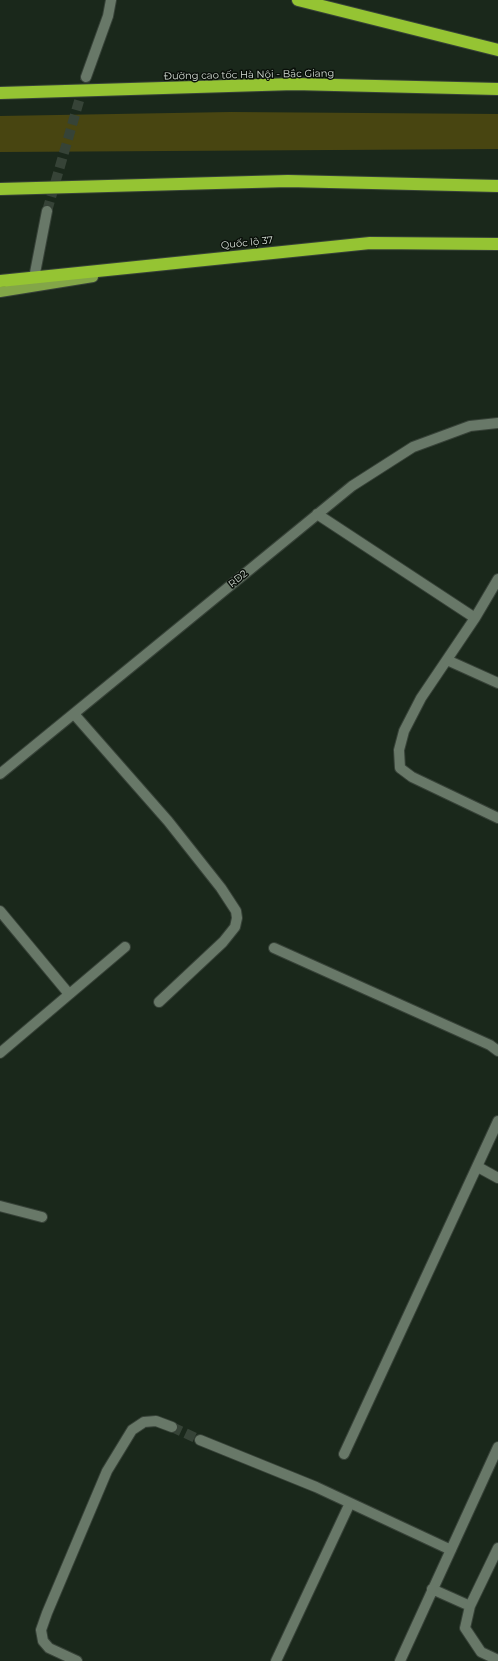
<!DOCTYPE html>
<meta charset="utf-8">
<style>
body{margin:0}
canvas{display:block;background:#1a281b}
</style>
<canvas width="498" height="1661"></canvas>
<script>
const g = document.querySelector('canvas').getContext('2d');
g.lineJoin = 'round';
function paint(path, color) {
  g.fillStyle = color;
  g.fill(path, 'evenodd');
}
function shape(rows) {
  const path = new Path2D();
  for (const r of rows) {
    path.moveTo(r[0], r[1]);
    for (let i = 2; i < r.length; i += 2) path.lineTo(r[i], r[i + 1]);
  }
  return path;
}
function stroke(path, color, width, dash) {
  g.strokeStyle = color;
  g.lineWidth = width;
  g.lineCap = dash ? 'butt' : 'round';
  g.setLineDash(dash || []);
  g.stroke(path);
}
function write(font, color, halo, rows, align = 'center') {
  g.font = font + ' Montserrat,sans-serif';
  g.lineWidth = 3;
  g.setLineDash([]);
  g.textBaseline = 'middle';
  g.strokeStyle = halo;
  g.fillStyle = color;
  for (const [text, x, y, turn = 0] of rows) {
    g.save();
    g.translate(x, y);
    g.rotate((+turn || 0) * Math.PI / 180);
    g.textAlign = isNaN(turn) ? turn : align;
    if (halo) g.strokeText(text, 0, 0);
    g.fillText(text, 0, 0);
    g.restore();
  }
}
paint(shape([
 [231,112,498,114,498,149,0,152,0,116]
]), '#484511');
stroke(shape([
 [47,211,86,77],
 [172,1427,200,1440]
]), '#364337', 10, [10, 5]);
const minor = shape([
 [86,77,108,16,111,0],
 [34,278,47,211],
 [317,514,475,618,498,579],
 [475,618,421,698,404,731,399,750,400,768,412,777,498,818],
 [447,660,498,683],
 [74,714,168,821,221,888,236,911,237,918,235,927,223,942,159,1002],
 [0,774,352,486,413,447,470,426,498,423],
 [0,911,69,994],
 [274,948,490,1045,498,1051],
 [0,1053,125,947],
 [478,1167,498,1178],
 [0,1206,42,1217],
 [200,1440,316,1487,451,1550],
 [344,1454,498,1121],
 [432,1589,470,1606,498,1548],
 [470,1606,465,1628,481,1652,498,1660],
 [77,1661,49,1648,43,1641,41,1630,47,1613,107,1471,132,1430,144,1422,156,1421,172,1427],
 [276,1661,350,1503],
 [400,1661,498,1447]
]);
const major = shape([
 [0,292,93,277]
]);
const highway = shape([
 [298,0,498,50],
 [0,93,294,84,498,89],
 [0,189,288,181,498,186],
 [0,281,370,243,498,244]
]);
stroke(minor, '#374238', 12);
stroke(major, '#374238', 12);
stroke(highway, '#374238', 14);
stroke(minor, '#687868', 10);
stroke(major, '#83a648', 10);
stroke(highway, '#95c433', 12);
write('10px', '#d6dfd7', '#090f09', [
 ["Đường cao tốc Hà Nội - Bắc Giang",249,75,-1],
 ["Quốc lộ 37",247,243,-6],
 ["RD2",238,579,-39]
]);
</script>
